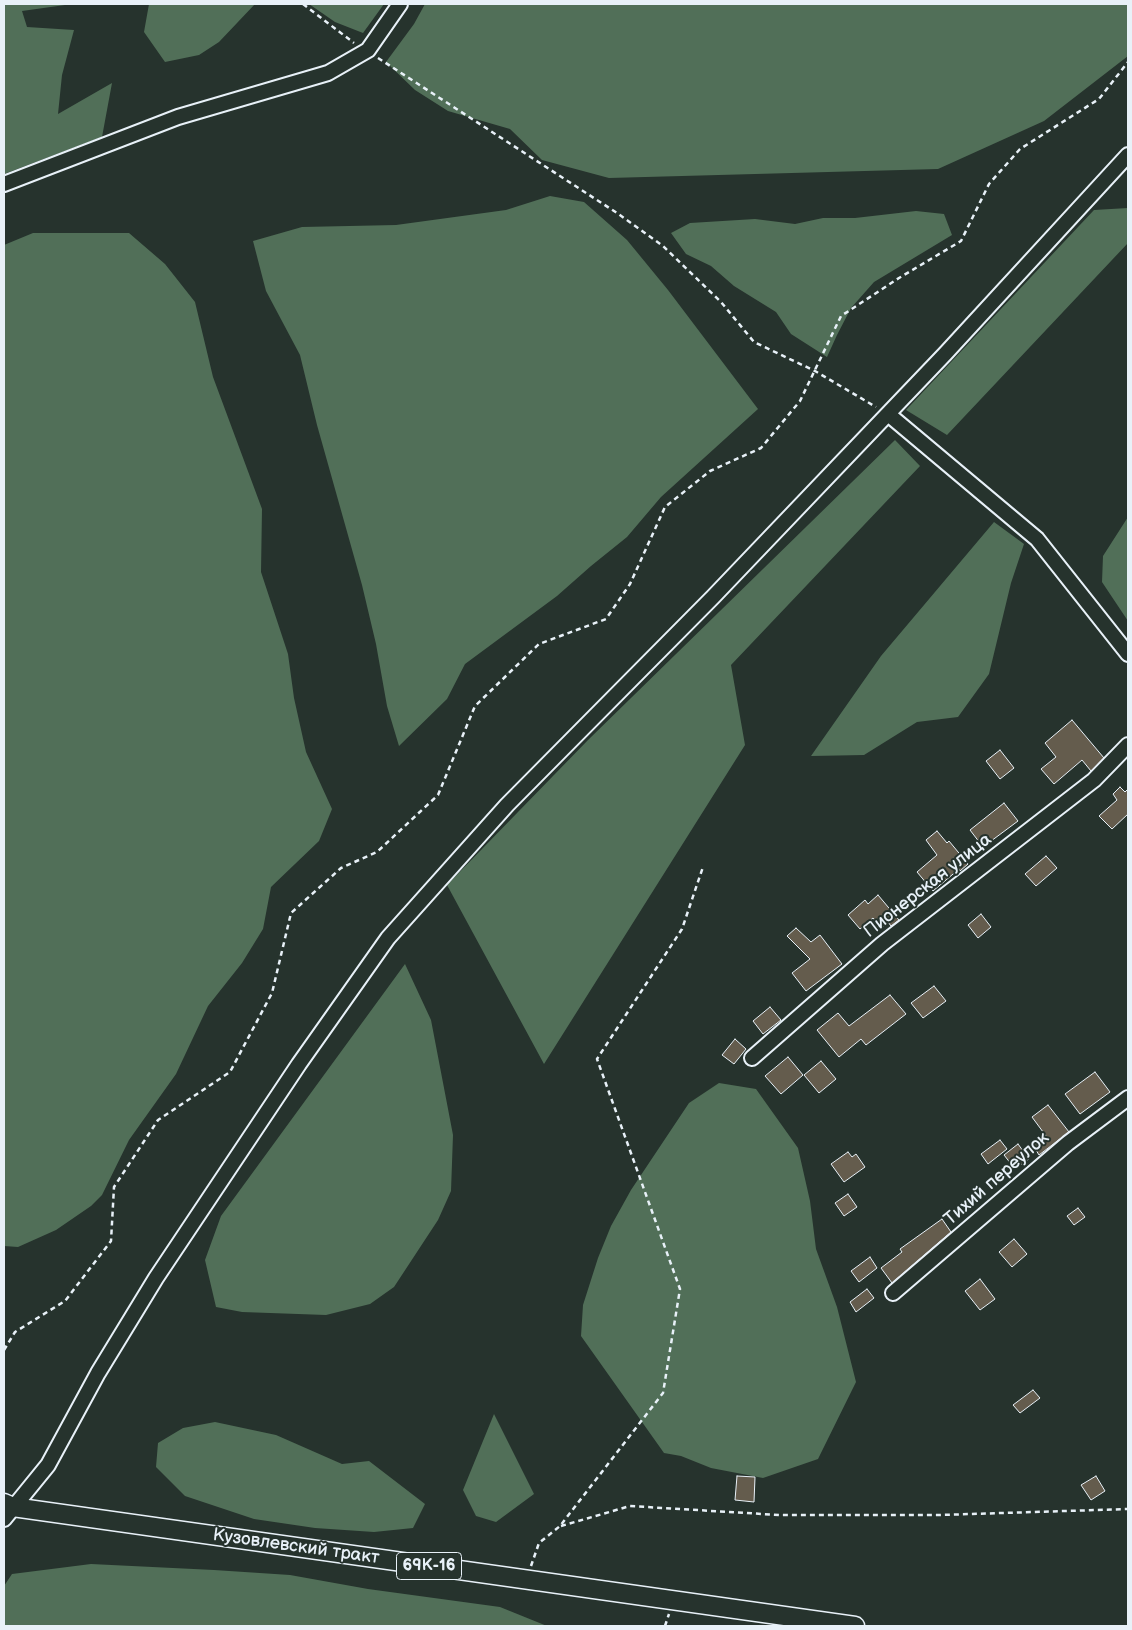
<!DOCTYPE html>
<meta charset="utf-8">
<style>
body{margin:0}
#map{position:relative;width:1132px;height:1630px;overflow:hidden;background:#26332d;font-family:"Balsamiq Sans",sans-serif}
canvas{display:block}
.frame{position:absolute;inset:0;border:5px solid #e8f1f8;pointer-events:none}
</style>
<div id="map">
<canvas width="1132" height="1630"></canvas>
<div class="frame"></div>
</div>
<script>
const g = document.querySelector('canvas').getContext('2d');
g.lineJoin = 'round';
function paint(path, color) {
  g.fillStyle = color;
  g.fill(path, 'evenodd');
}
function shape(rows) {
  const path = new Path2D();
  for (const r of rows) {
    path.moveTo(r[0], r[1]);
    for (let i = 2; i < r.length; i += 2) path.lineTo(r[i], r[i + 1]);
  }
  return path;
}
function stroke(path, color, width, dash) {
  g.strokeStyle = color;
  g.lineWidth = width;
  g.lineCap = dash ? 'butt' : 'round';
  g.setLineDash(dash || []);
  g.stroke(path);
}
function write(font, color, halo, rows, align = 'center') {
  g.font = font + ' "Balsamiq Sans",sans-serif';
  g.lineWidth = 4;
  g.setLineDash([]);
  g.textBaseline = 'middle';
  g.strokeStyle = halo;
  g.fillStyle = color;
  for (const [text, x, y, turn = 0] of rows) {
    g.save();
    g.translate(x, y);
    g.rotate((+turn || 0) * Math.PI / 180);
    g.textAlign = isNaN(turn) ? turn : align;
    if (halo) g.strokeText(text, 0, 0);
    g.fillText(text, 0, 0);
    g.restore();
  }
}
paint(shape([
 [4,4,65,4,65,5,22,11,27,27,74,30,62,75,58,114,112,83,102,137,4,174],
 [149,4,255,4,219,42,199,55,165,62,144,32],
 [309,4,384,4,363,33,335,22],
 [425,4,1128,4,1128,56,1044,121,938,169,609,178,542,160,510,129,448,111,415,90,386,62,414,24],
 [550,196,584,202,627,240,668,290,758,409,661,497,627,537,591,566,557,596,465,664,447,699,399,746,387,706,376,644,362,585,317,425,300,355,266,291,253,241,302,227,396,225,506,210],
 [1128,208,1128,243,947,435,906,410,1094,210],
 [916,211,944,214,952,235,874,282,851,308,837,335,827,357,791,334,776,312,734,286,711,266,686,254,671,233,690,223,755,219,795,224,823,218,855,218],
 [33,233,129,233,165,264,195,302,213,377,262,509,261,572,288,654,294,698,306,752,332,809,319,841,271,887,263,929,242,963,208,1006,176,1074,129,1140,102,1195,91,1206,56,1230,18,1247,4,1246,4,245],
 [895,440,920,466,731,665,745,745,544,1064,447,885,588,740],
 [1128,517,1128,621,1102,582,1103,556],
 [994,522,1024,544,1011,583,989,674,958,717,917,722,864,755,811,756,881,656],
 [405,964,431,1020,453,1135,451,1191,438,1220,394,1287,370,1304,326,1315,242,1312,216,1307,205,1260,221,1216],
 [719,1083,756,1089,798,1148,810,1201,816,1249,837,1307,856,1382,818,1459,763,1478,711,1468,681,1456,664,1453,581,1336,583,1305,598,1258,611,1226,631,1190,689,1103],
 [494,1414,534,1494,496,1522,476,1516,463,1490],
 [215,1422,276,1435,342,1464,369,1461,425,1504,413,1528,374,1532,315,1528,254,1519,185,1496,156,1467,158,1443,183,1428],
 [91,1564,214,1570,290,1575,368,1589,500,1607,547,1626,4,1626,4,1586,12,1574]
]), '#516f58');
const building = shape([
 [1072,720,1104,758,1091,771,1082,760,1054,784,1041,769,1056,757,1045,743,1072,720],
 [1000,750,1014,768,1000,779,986,761,1000,750],
 [1120,787,1125,792,1128,789,1128,814,1112,829,1099,816,1117,800,1113,794,1120,787],
 [1004,803,1018,821,983,847,970,830,1004,803],
 [937,831,947,843,949,841,968,864,960,871,959,869,933,891,917,872,937,855,926,840,937,831],
 [1046,856,1057,868,1036,886,1025,874,1046,856],
 [878,895,899,920,891,926,888,922,882,928,873,918,860,929,848,915,865,900,868,904,878,895],
 [981,914,991,927,978,938,968,925,981,914],
 [796,928,811,942,820,935,842,964,806,991,792,973,810,959,787,936,796,928],
 [934,986,946,1001,923,1018,911,1003,934,986],
 [890,995,906,1014,866,1045,861,1039,839,1057,817,1030,838,1013,849,1026,890,995],
 [770,1007,781,1020,763,1034,753,1021,770,1007],
 [735,1039,746,1049,734,1064,722,1055,735,1039],
 [788,1057,803,1075,781,1094,765,1076,788,1057],
 [821,1061,836,1079,819,1093,804,1075,821,1061],
 [1095,1072,1110,1092,1080,1114,1065,1094,1095,1072],
 [1048,1105,1069,1132,1039,1155,1033,1145,1046,1136,1032,1117,1048,1105],
 [1000,1140,1007,1149,988,1164,981,1154,1000,1140],
 [1018,1144,1029,1159,1015,1169,1004,1155,1018,1144],
 [848,1152,852,1157,856,1154,865,1167,844,1182,831,1164,848,1152],
 [848,1194,857,1207,844,1216,835,1203,848,1194],
 [1078,1208,1085,1217,1074,1225,1067,1216,1078,1208],
 [942,1219,951,1232,892,1283,881,1268,902,1252,900,1249,942,1219],
 [1014,1239,1027,1254,1012,1267,999,1252,1014,1239],
 [870,1257,877,1268,859,1282,851,1271,870,1257],
 [980,1279,995,1299,980,1310,965,1291,980,1279],
 [867,1289,874,1298,856,1312,850,1302,867,1289],
 [1033,1390,1040,1398,1020,1413,1013,1405,1033,1390],
 [737,1476,755,1477,754,1502,735,1500,737,1476],
 [1096,1476,1105,1491,1091,1500,1081,1485,1096,1476]
]);
paint(building, '#645c4d');
stroke(building, '#e8f1f8', 1);
const minor = shape([
 [4,184,178,117,328,73,368,50,400,4],
 [888,414,1037,539,1128,654],
 [752,1058,882,944,1094,780,1128,745],
 [893,1293,1068,1143,1128,1098],
 [4,1519,48,1465,98,1373,156,1278,299,1064,388,938,507,805,713,597,945,354,1128,155]
]);
const major = shape([
 [4,1503,13,1507,855,1626]
]);
stroke(minor, '#e8f1f8', 18);
stroke(major, '#e8f1f8', 21);
stroke(shape([
 [303,4,354,43],
 [378,58,617,213,663,246,721,302,754,342,815,371,876,407],
 [4,1350,15,1332,65,1301,111,1241,114,1187,158,1120,230,1072,272,993,291,913,341,868,377,852,438,795,475,706,539,644,606,619,630,584,665,507,710,471,761,448,800,401,841,316,899,278,961,241,989,184,1020,149,1099,99,1128,62],
 [561,1526,630,1506,779,1515,940,1515,1128,1509],
 [531,1566,539,1543,560,1526,663,1393,680,1289,597,1059,682,929,703,867],
 [665,1626,669,1614]
]), '#e8f1f8', 2.5, [5, 4]);
stroke(minor, '#26332d', 14);
stroke(major, '#26332d', 18);
for (const [x, y, w] of [
 [429,1566,65]
]) {
  const box = new Path2D();
  box.roundRect(x - w / 2, y - 13.5, w, 27, 4);
  g.fillStyle = '#26332d';
  g.fill(box);
  stroke(box, '#e8f1f8', 1);
}
write('bold 16px', '#e8f1f8', null, [
 ["69К-16",429,1566]
]);
write('18px', '#e8f1f8', '#26332d', [
 ["Пионерская улица",928,886,-38],
 ["Тихий переулок",997,1179,-41],
 ["Кузовлевский тракт",296,1547,8]
]);
</script>
